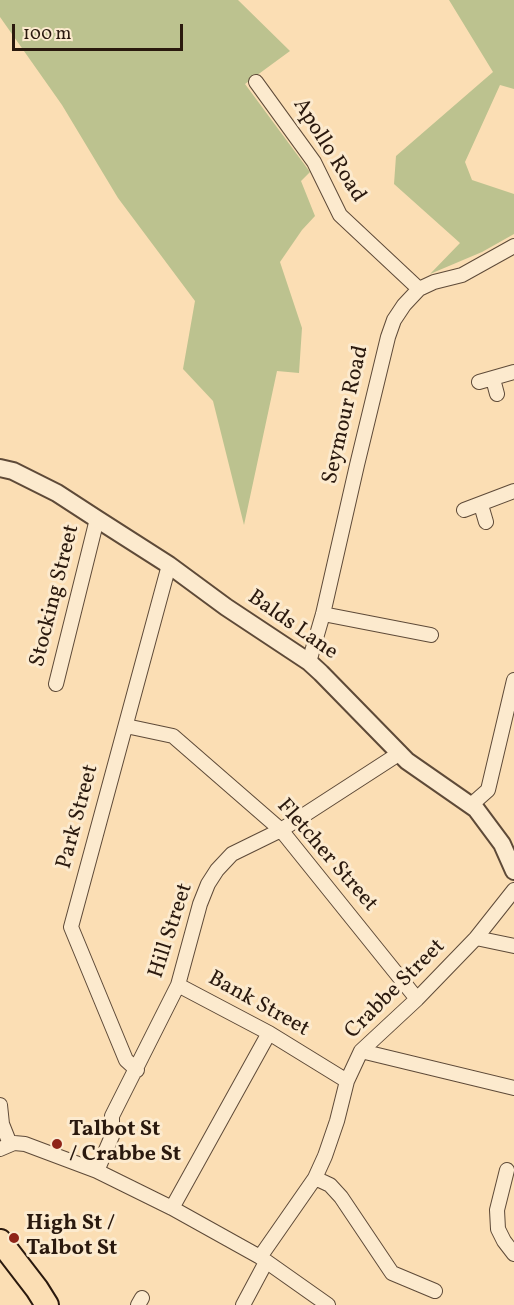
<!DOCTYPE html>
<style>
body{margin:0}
#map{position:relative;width:514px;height:1305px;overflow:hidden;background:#fbdeb4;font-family:Vollkorn,serif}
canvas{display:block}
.scale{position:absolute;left:12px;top:24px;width:171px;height:27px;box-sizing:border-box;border:3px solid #2a190e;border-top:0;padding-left:8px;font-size:18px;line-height:21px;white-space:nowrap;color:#2a190e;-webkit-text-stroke:4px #fceace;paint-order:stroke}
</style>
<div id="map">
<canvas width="514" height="1305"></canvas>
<div class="scale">100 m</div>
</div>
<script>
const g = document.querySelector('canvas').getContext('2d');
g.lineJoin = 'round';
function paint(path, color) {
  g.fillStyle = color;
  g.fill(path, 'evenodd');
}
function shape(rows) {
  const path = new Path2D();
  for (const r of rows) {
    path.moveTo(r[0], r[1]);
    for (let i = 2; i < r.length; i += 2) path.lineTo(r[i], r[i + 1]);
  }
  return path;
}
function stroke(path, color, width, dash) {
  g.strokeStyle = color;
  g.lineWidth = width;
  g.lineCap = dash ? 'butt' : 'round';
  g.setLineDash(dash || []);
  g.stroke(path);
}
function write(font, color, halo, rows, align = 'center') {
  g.font = font + ' Vollkorn,serif';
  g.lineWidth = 6;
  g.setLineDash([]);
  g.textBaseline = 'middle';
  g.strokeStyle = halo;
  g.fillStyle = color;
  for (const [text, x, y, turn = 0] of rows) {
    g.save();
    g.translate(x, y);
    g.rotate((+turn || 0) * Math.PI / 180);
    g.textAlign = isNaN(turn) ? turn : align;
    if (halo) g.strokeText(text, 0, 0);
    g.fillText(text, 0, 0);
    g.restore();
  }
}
paint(shape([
 [0,0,238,0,290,51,245,84,310,172,301,181,315,216,302,230,280,262,302,328,299,373,277,371,244,525,213,401,183,369,195,301,118,198,62,105,0,17],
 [449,0,514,0,514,89,500,85,465,162,472,180,514,194,514,234,482,252,430,274,460,243,394,184,396,156,493,72]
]), '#bcc28f');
const minor = shape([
 [256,82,314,162,340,215,419,289],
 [493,379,497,394],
 [479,382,514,372],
 [481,505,486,522],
 [464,510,514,491],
 [323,614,431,635],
 [309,662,323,614,357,465,388,337,394,320,404,305,419,289,434,282,462,275,514,246],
 [56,684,97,519],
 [126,726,173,736,281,830,417,999],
 [471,805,488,790,514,680],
 [476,938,514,946],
 [178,985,269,1033,347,1081],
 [361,1051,514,1088],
 [137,1070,126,1060,71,927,169,565],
 [0,1105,2,1124,10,1144],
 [0,1149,14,1143,25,1144,97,1171,172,1208,260,1257,328,1305],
 [507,1170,497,1210,498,1229,504,1241,514,1254],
 [97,1171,112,1136,112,1116,178,985,200,904,208,884,217,870,232,854,281,830,400,753],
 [315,1178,330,1185,341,1197,392,1273,435,1291],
 [172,1208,269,1033],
 [260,1257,315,1178,325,1156,337,1121,347,1081,361,1051,417,999,476,938,514,890],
 [138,1305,142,1298],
 [243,1305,266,1262]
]);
const tertiary = shape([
 [0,468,13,471,57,493,97,519,169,565,226,607,309,662,321,673,407,761,476,809,502,844,514,871]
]);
const trunk = shape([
 [0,1241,37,1289,47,1305]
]);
stroke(minor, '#5e4a38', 16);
stroke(tertiary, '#5e4a38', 20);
stroke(trunk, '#2a190e', 26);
stroke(minor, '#fceace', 14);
stroke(tertiary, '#fceace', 16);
stroke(trunk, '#fbdeb4', 22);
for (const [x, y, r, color] of [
 [57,1144,6,"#8f2418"],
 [14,1238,6,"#8f2418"]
]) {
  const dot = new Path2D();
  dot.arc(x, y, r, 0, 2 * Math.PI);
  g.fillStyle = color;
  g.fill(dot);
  stroke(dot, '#fceace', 2);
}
write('22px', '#2a190e', '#fceace', [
 ["Apollo Road",328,151,58],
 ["Seymour Road",347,415,-77],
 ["Stocking Street",56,596,-76],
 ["Balds Lane",292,626,35],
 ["Park Street",79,817,-75],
 ["Fletcher Street",326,856,49],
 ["Hill Street",172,931,-72],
 ["Crabbe Street",396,990,-45],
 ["Bank Street",258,1005,29]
]);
write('bold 22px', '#2a190e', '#fceace', [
 ["Talbot St",69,1131],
 ["/ Crabbe St",69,1156],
 ["High St /",26,1225],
 ["Talbot St",26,1250]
], 'left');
</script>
